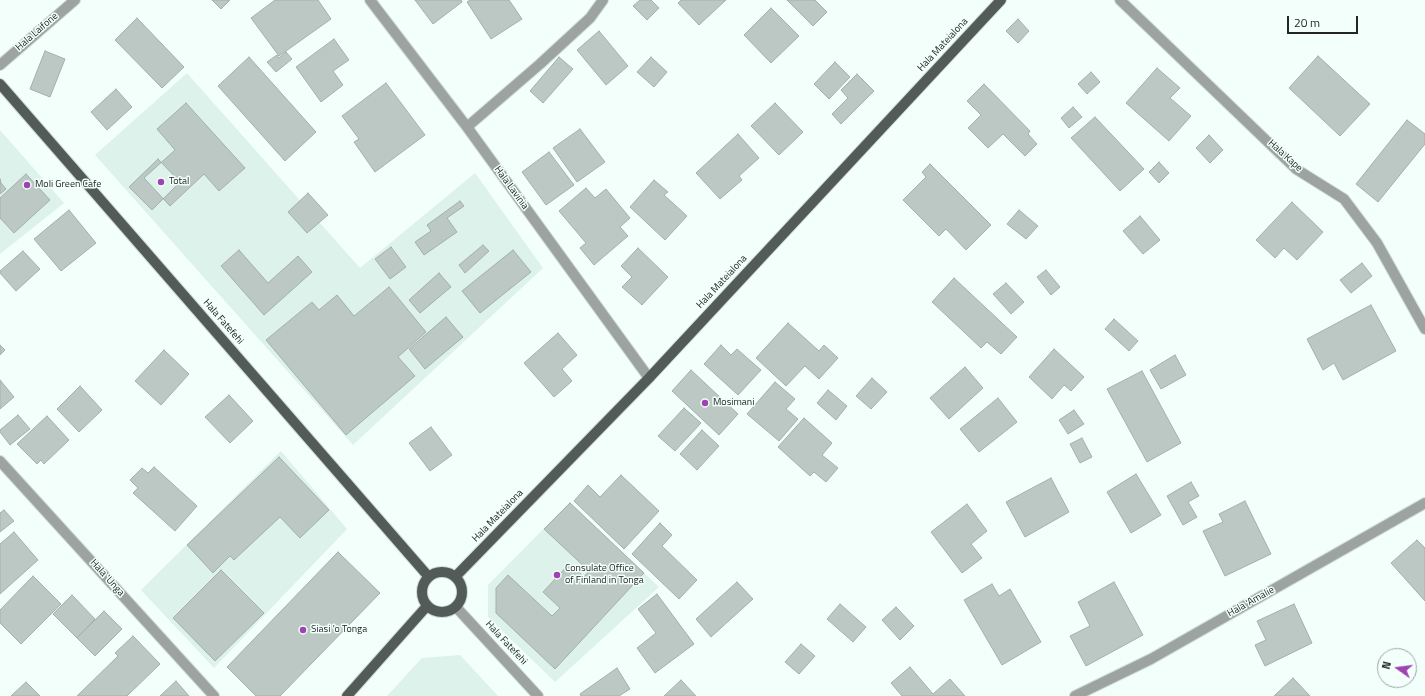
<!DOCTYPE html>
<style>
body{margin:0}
#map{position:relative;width:1425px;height:696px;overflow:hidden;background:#f2fffa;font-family:"Titillium Web",sans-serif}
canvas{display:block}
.north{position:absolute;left:1377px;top:648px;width:40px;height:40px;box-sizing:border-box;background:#f2fffa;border:1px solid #9fa8a4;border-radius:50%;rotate:284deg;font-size:11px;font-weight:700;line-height:16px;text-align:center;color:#222624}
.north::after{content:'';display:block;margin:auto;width:14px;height:18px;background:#9d44b0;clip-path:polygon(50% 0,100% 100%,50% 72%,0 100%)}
.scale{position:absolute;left:1287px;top:16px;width:71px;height:18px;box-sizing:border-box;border:2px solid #222624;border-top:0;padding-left:5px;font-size:12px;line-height:14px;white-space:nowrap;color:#222624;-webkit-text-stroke:3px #f2fffa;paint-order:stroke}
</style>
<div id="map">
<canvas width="1425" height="696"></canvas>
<div class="north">N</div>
<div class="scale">20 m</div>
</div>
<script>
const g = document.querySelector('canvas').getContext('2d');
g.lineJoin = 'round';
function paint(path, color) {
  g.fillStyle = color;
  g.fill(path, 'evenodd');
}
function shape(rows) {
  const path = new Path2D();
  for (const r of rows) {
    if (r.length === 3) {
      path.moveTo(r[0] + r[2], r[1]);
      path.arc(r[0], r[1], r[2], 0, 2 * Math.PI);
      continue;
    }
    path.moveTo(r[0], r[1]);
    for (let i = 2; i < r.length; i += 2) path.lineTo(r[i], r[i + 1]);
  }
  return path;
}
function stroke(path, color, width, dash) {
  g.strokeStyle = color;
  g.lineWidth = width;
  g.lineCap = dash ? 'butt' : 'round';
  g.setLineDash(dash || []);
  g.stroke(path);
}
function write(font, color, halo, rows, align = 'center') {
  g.font = font + ' "Titillium Web",sans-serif';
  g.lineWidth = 3;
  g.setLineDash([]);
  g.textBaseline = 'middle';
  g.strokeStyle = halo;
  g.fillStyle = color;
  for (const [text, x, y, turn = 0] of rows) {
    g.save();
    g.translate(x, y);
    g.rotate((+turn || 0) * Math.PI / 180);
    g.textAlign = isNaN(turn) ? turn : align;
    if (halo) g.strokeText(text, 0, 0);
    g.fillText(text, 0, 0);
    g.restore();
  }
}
paint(shape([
 [187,73,360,268,475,173,543,268,353,445,95,155],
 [0,130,64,203,0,254],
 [281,451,347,529,214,668,141,590],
 [570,502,659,587,555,682,488,617,488,585],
 [460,655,498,696,387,696,422,658]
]), '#ddf2ea');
const building = shape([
 [212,0,230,0,221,9,212,0],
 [275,0,318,0,331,19,279,56,251,18,275,0],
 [415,0,461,0,462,2,433,24,415,0],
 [470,0,509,0,522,19,491,39,467,2,470,0],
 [640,0,651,0,659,8,647,20,633,6,640,0],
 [681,0,726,0,699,25,678,3,681,0],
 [787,0,815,0,827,12,813,26,787,0],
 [771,8,799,36,771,63,744,35,771,8],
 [137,18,184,67,162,88,115,40,137,18],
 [1018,19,1029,31,1018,43,1006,31,1018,19],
 [599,31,628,66,606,85,577,50,599,31],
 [334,39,349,60,333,71,343,85,321,102,296,67,334,39],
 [45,51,65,59,50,97,30,89,45,51],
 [286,52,292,59,276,72,267,62,277,55,279,58,286,52],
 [1318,56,1370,104,1340,136,1289,88,1318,56],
 [249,57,316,132,285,161,218,86,249,57],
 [559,57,573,69,543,103,530,91,559,57],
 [651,57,667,72,654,87,637,72,651,57],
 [835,62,850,77,829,99,814,84,835,62],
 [1157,68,1180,88,1170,98,1191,116,1169,141,1126,103,1157,68],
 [1091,72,1100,82,1087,94,1078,84,1091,72],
 [857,74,874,91,841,124,832,114,848,98,841,90,857,74],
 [386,83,425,135,375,172,354,142,359,139,342,116,386,83],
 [984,84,1030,131,1028,134,1037,144,1025,156,1003,134,988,148,968,128,981,115,967,101,984,84],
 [116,89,132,107,107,130,91,112,116,89],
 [186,103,245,168,219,191,204,174,170,206,144,178,175,150,157,129,186,103],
 [775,103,803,132,779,155,751,126,775,103],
 [1073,107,1082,117,1069,128,1061,118,1073,107],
 [1095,117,1144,169,1120,191,1071,138,1095,117],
 [1407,120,1425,134,1425,144,1378,202,1356,184,1407,120],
 [580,129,605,162,577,182,553,148,580,129],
 [738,134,759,158,739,176,742,180,720,199,696,173,738,134],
 [1209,135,1223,150,1210,163,1196,148,1209,135],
 [549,152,574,185,546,205,522,172,549,152],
 [158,159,180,182,152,210,129,187,158,159],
 [1159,162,1169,173,1159,183,1149,172,1159,162],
 [930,164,991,225,966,250,946,229,939,236,903,200,926,177,922,172,930,164],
 [26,174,50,200,14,233,0,218,0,198,26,174],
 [0,179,1,183,6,189,0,194,0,179],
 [654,180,668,192,664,195,687,216,665,240,630,207,654,180],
 [586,188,595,198,606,189,630,218,620,227,628,236,594,265,580,248,586,243,559,211,586,188],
 [308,193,328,215,307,233,288,212,308,193],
 [460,201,464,206,447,218,457,232,424,255,415,242,431,231,427,225,460,201],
 [1292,202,1323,232,1297,260,1284,248,1275,258,1256,240,1292,202],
 [69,210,96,243,61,271,34,239,69,210],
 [1019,210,1038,226,1026,239,1007,224,1019,210],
 [1140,216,1160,240,1143,254,1123,231,1140,216],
 [483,245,489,251,465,273,459,265,483,245],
 [391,247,406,267,390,279,375,259,391,247],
 [638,248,668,277,642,305,622,287,632,277,621,266,638,248],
 [239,250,268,283,298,256,312,272,264,315,221,266,239,250],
 [513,250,531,272,480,313,462,291,513,250],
 [23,251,40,269,16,291,0,273,0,271,23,251],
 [1362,263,1372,276,1351,293,1340,280,1362,263],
 [1046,270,1060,287,1051,295,1037,277,1046,270],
 [439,273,451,287,420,313,409,300,439,273],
 [954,278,1017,337,1001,354,987,342,981,348,932,302,954,278],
 [1006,283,1024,302,1011,314,993,294,1006,283],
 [389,287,426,332,398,357,415,376,346,435,266,340,312,302,319,310,337,295,354,316,389,287],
 [1371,305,1396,351,1343,380,1334,363,1323,370,1307,339,1371,305],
 [446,317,463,337,425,369,409,349,446,317],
 [1114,319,1138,341,1129,351,1105,329,1114,319],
 [788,323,819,351,824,345,838,358,819,379,805,366,786,386,756,358,788,323],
 [558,333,577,355,562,369,572,381,554,397,524,363,558,333],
 [0,345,5,350,0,355,0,345],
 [721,345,731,355,737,349,761,370,738,395,704,364,721,345],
 [1054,349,1084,377,1071,391,1064,385,1052,399,1029,377,1054,349],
 [164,350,189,374,161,405,135,381,164,350],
 [1175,355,1186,375,1161,389,1150,370,1175,355],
 [965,367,983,388,949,419,930,398,965,367],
 [691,370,738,414,719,435,672,391,691,370],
 [1142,371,1181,443,1147,462,1107,389,1142,371],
 [872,378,887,392,871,409,856,396,872,378],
 [0,380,14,397,0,409,0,380],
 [775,382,795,399,786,409,798,419,779,441,747,414,775,382],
 [80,386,102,410,79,432,57,409,80,386],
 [828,390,847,406,836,420,817,403,828,390],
 [229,395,253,421,230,443,205,417,229,395],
 [998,398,1017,422,979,452,960,429,998,398],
 [684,408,701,423,675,451,658,436,684,408],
 [1074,410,1084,424,1068,434,1059,420,1074,410],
 [18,415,30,429,10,445,0,432,0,430,18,415],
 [47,416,69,440,44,464,41,460,37,464,17,444,47,416],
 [804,418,832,443,822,455,838,468,826,482,814,472,810,476,778,447,804,418],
 [431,427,452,455,430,471,409,443,431,427],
 [702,430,719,446,697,470,680,454,702,430],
 [1082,438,1092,457,1080,463,1070,444,1082,438],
 [279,457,329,510,300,538,280,517,234,560,230,556,213,573,187,545,279,457],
 [154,467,197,506,175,531,133,493,138,488,130,480,142,468,148,473,154,467],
 [1136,474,1161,515,1131,533,1107,492,1136,474],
 [621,475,659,511,624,549,574,501,588,485,600,497,621,475],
 [1051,478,1069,512,1025,537,1006,502,1051,478],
 [1191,482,1199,496,1188,502,1197,517,1183,525,1167,496,1191,482],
 [1245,501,1271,554,1225,576,1203,531,1223,522,1219,514,1245,501],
 [570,503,644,573,555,669,496,613,496,588,508,575,552,616,560,608,543,592,570,563,584,577,589,571,544,529,570,503],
 [967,504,987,531,971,544,982,558,962,573,931,532,967,504],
 [4,510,14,521,0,532,0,513,4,510],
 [660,523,672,535,662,546,697,580,679,599,632,554,660,523],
 [14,532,38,560,0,594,0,544,14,532],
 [1417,540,1425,548,1425,601,1391,563,1417,540],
 [338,552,380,593,280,696,256,696,227,667,338,552],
 [221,570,264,613,215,661,173,618,221,570],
 [33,576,61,604,21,644,0,623,0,610,33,576],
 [737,582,753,599,711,637,696,619,737,582],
 [1114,582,1143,635,1086,666,1070,636,1090,626,1078,602,1114,582],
 [992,584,999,596,1010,589,1041,642,1002,665,964,600,992,584],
 [657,594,694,644,655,673,637,648,656,633,638,609,657,594],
 [72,595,95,619,77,638,53,614,72,595],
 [840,604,866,627,853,642,827,619,840,604],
 [1294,604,1312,643,1265,666,1255,645,1266,640,1257,621,1294,604],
 [896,607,914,626,900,640,882,620,896,607],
 [104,611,122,629,95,656,77,638,104,611],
 [133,636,160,664,127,696,77,696,118,656,115,653,133,636],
 [801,644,815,656,799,674,785,662,801,644],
 [910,667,933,694,950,679,965,696,902,696,891,683,910,667],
 [617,668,630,689,619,696,581,696,580,694,617,668],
 [1293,678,1310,696,1274,696,1293,678],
 [681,680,696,696,664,696,681,680],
 [176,681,189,696,160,696,176,681],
 [26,682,40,696,11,696,26,682]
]);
paint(building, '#bcc8c3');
stroke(building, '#a4b0ab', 1);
const minor = shape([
 [370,0,467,127,649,378],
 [1120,0,1296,169,1344,199,1377,243,1425,329],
 [0,65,75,0],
 [467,127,540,64,590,18,603,0],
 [0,461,214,696],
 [456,607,538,696],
 [1075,696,1151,659,1425,503]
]);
const major = shape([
 [0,84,428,576],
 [442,592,20],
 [456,576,649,378,1001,0],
 [347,696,427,606]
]);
stroke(minor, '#d1dcd8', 12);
stroke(major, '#d1dcd8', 12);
stroke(minor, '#9da3a1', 10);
stroke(major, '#525b57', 10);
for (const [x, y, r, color] of [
 [161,182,4,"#9d44b0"],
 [27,185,4,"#9d44b0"],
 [705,403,4,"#9d44b0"],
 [557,575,4,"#9d44b0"],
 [303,630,4,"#9d44b0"]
]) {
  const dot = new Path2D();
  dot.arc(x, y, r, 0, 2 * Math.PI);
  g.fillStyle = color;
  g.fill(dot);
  stroke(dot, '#f2fffa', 1.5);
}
write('10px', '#222624', '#f2fffa', [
 ["Hala Laifone",37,32,-41],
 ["Hala Mateialona",943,45,-47],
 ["Hala Kape",1285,156,42],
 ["Hala Lavinia",511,188,54],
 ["Hala Mateialona",722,282,-47],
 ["Hala Fatefehi",223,322,49],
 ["Hala Mateialona",498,516,-46],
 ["Hala 'Unga",107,578,48],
 ["Hala 'Amalie",1251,602,-29],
 ["Hala Fatefehi",506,643,47]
]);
write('10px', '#222624', '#f2fffa', [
 ["Total",169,182],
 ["Moli Green Cafe",35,185],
 ["Mosimani",713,403],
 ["Consulate Office",565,569],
 ["of Finland in Tonga",565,581],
 ["Siasi 'o Tonga",311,630]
], 'left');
</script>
